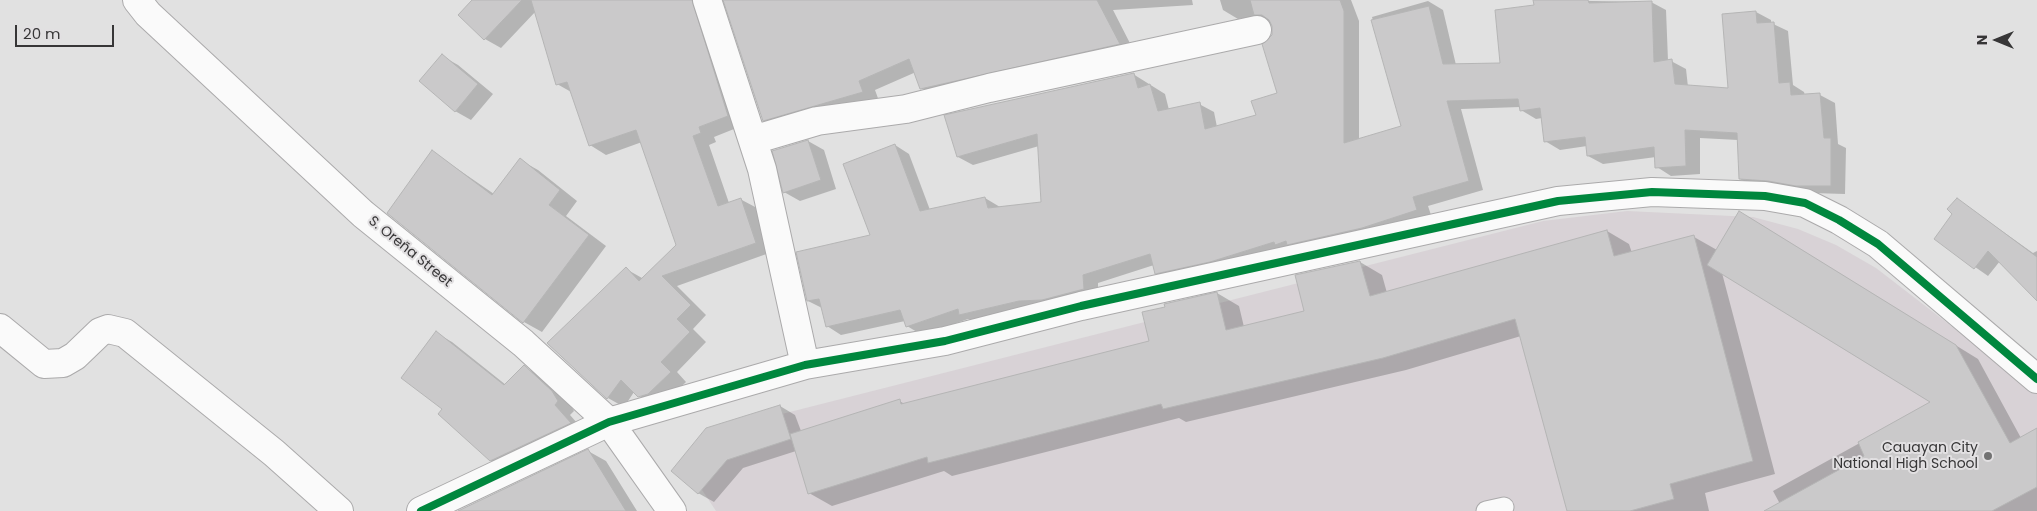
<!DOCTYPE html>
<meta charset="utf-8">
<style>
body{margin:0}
#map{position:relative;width:2037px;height:511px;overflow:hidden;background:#e1e1e1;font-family:Poppins,sans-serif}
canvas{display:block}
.north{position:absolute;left:1972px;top:15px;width:50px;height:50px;-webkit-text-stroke:4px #e2e0e2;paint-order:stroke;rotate:270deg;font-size:14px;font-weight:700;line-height:20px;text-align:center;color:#373637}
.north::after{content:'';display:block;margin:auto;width:18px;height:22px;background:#373637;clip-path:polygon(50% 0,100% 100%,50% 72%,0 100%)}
.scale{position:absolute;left:15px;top:25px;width:99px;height:22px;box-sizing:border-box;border:2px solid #373637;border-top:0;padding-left:6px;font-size:15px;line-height:18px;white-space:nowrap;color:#373637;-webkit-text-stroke:4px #e2e0e2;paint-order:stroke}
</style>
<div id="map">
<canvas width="2037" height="511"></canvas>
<div class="north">N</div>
<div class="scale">20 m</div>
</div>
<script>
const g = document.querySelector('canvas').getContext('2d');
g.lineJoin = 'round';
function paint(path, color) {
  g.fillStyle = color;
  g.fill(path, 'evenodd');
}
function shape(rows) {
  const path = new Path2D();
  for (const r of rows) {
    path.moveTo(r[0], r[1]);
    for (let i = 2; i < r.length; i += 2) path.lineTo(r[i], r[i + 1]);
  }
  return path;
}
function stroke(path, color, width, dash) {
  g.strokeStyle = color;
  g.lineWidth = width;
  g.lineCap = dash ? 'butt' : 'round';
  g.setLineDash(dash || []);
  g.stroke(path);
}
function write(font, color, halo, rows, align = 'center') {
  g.font = font + ' Poppins,sans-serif';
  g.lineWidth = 4;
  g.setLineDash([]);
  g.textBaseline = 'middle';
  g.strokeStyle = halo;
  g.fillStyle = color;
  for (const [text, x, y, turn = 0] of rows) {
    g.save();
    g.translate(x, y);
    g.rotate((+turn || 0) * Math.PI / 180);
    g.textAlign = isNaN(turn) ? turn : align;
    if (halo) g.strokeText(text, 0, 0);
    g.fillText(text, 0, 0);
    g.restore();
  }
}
paint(shape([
 [1627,211,1753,217,1798,229,1836,245,1876,268,2037,392,2037,511,716,511,694,478,703,434,1543,221]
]), '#d8d2d6');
paint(shape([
 [474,0,711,0,744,125,714,137,716,142,709,145,729,203,740,199,757,208,772,252,677,286,706,315,693,329,706,342,677,372,686,382,664,403,655,406,634,392,624,407,608,398,626,269,642,278,678,245,642,142,606,155,590,145,573,93,557,84,536,11,501,48,485,39],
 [725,0,1192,0,1193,5,1113,10,1135,53,938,98,922,88,916,72,875,90,879,101,780,129,764,120],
 [1220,0,1351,0,1359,21,1359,140,1402,127,1372,17,1428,1,1443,10,1456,65,1502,65,1535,7,1535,0,1651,2,1666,10,1668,61,1671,61,1686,69,1688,87,1730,89,1756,12,1771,20,1771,23,1788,31,1793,85,1804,92,1805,96,1820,95,1835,103,1838,144,1846,148,1845,194,1812,193,1755,187,1740,179,1738,140,1700,138,1700,174,1671,176,1657,167,1656,157,1603,164,1588,156,1587,146,1560,150,1545,141,1542,118,1536,119,1521,110,1520,107,1461,109,1483,190,1428,206,1432,218,1171,281,1157,273,1154,265,1098,283,1098,298,975,322,968,319,922,335,907,326,905,321,841,335,827,326,822,308,808,301,872,236,895,145,909,154,930,210,985,198,1000,207,1043,203,1039,146,973,165,958,157,1133,74,1165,94,1169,110,1199,104,1214,112,1217,127,1258,116,1278,94,1273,26,1266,20,1256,25,1244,18,1238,19,1223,10],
 [442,56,458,65,493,94,471,120,455,111],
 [808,141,824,150,836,189,800,201,784,192],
 [433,152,494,194,520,160,538,170,577,201,566,216,606,246,542,332,524,322],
 [1957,199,2033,253,2037,251,2037,295,2000,261,1988,276,1935,239,1954,214],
 [1762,226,1978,359,2021,438,2037,429,2037,511,1766,511,1780,504,1773,491,1932,403,1722,273,1775,474,1705,493,1709,511,1568,511,1521,336,1406,370,1186,422,1179,418,952,476,944,471,832,506,809,493,796,451,743,468,714,502,698,493,673,471,780,406,795,415,801,431,899,401,905,404,1150,342,1217,293,1239,306,1244,327,1306,312,1360,262,1382,275,1387,293,1607,231,1629,244,1632,253,1694,237,1717,250],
 [436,333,452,342,506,385,524,367,540,376,568,401,574,411,570,415,585,432,506,469,490,460,444,409],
 [588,451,606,461,637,511,460,511]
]), '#0003');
const building = shape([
 [472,0,522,0,484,40,458,15,472,0],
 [531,0,692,0,728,116,699,127,701,133,693,136,718,206,741,198,756,243,662,276,691,305,677,319,690,332,661,362,671,372,648,394,638,397,621,380,607,399,547,343,626,267,639,281,676,245,636,130,589,146,567,82,556,85,531,0],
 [723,0,1097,0,1120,44,920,89,909,59,859,81,863,92,763,121,723,0],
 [1250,0,1340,0,1344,11,1344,143,1401,126,1371,20,1429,6,1443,64,1500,63,1495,10,1534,5,1533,0,1588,0,1589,3,1652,1,1654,62,1672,59,1675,84,1728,88,1722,14,1756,11,1757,23,1774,22,1779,83,1790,82,1791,95,1820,93,1824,138,1831,138,1831,186,1796,186,1768,181,1739,179,1737,133,1685,130,1686,166,1655,168,1654,147,1587,156,1585,137,1544,142,1540,108,1520,111,1518,99,1447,101,1469,181,1413,197,1417,210,1362,228,1287,245,1286,241,1275,245,1274,242,1210,262,1155,274,1150,254,1083,275,1084,289,1042,300,1019,301,959,315,958,309,906,327,900,310,826,327,819,299,807,301,796,252,870,235,843,164,895,144,920,211,985,197,988,208,1041,202,1037,134,957,157,944,115,1134,73,1138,88,1150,84,1158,111,1200,102,1205,129,1256,115,1251,101,1277,93,1262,44,1272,35,1272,26,1269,20,1262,15,1254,15,1250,0],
 [442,54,478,84,455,112,419,81,442,54],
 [808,140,821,180,783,193,772,151,808,140],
 [432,150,492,195,520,158,560,190,549,205,589,235,523,323,387,213,432,150],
 [1957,198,2037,257,2037,301,1988,251,1974,269,1934,239,1952,214,1947,209,1957,198],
 [1739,211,1956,345,2010,443,2037,428,2037,487,1992,511,1764,511,1864,456,1858,442,1930,402,1707,265,1739,211],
 [1607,230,1614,256,1694,235,1753,461,1670,484,1674,499,1630,511,1567,511,1515,319,1383,358,1163,409,1161,404,928,463,927,457,808,494,790,434,900,399,901,404,1149,341,1142,312,1165,307,1164,304,1217,292,1226,330,1304,311,1295,275,1360,261,1370,296,1607,230],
 [436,331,504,385,524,365,552,391,558,401,555,405,571,423,490,461,438,414,442,409,401,378,436,331],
 [780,405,791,439,727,460,698,494,671,471,706,428,780,405],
 [588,449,626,511,458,511,588,449]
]);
paint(building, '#cac9ca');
stroke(building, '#b5b5b5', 1);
const service = shape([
 [1486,511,1504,507]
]);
const minor = shape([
 [137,0,148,14,363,214,523,343,609,422,672,511],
 [707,0,762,169,805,365],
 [753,140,817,121,906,109,989,88,1257,30],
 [0,328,44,364,63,363,75,356,100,332,108,329,125,333,274,453,339,511],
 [421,511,609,422,805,365,945,341,1081,306,1558,201,1652,192,1765,196,1805,203,1839,220,1878,244,2037,379]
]);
stroke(service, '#abaaab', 21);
stroke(minor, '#abaaab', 30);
stroke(service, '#fafafa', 19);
stroke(minor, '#fafafa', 28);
stroke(shape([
 [421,511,609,422,805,365,945,341,1081,306,1558,201,1652,192,1765,196,1805,203,1839,220,1878,244,2037,379]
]), '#00873e', 8);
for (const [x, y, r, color] of [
 [1988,456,5,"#727272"]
]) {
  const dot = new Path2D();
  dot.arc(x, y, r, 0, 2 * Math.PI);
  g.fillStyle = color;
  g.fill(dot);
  stroke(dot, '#e2e0e2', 2);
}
write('14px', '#373637', '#e2e0e2', [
 ["S. Oreña Street",410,252,39]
]);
write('14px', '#373637', '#e2e0e2', [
 ["Cauayan City",1978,448],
 ["National High School",1978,464]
], 'right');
</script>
